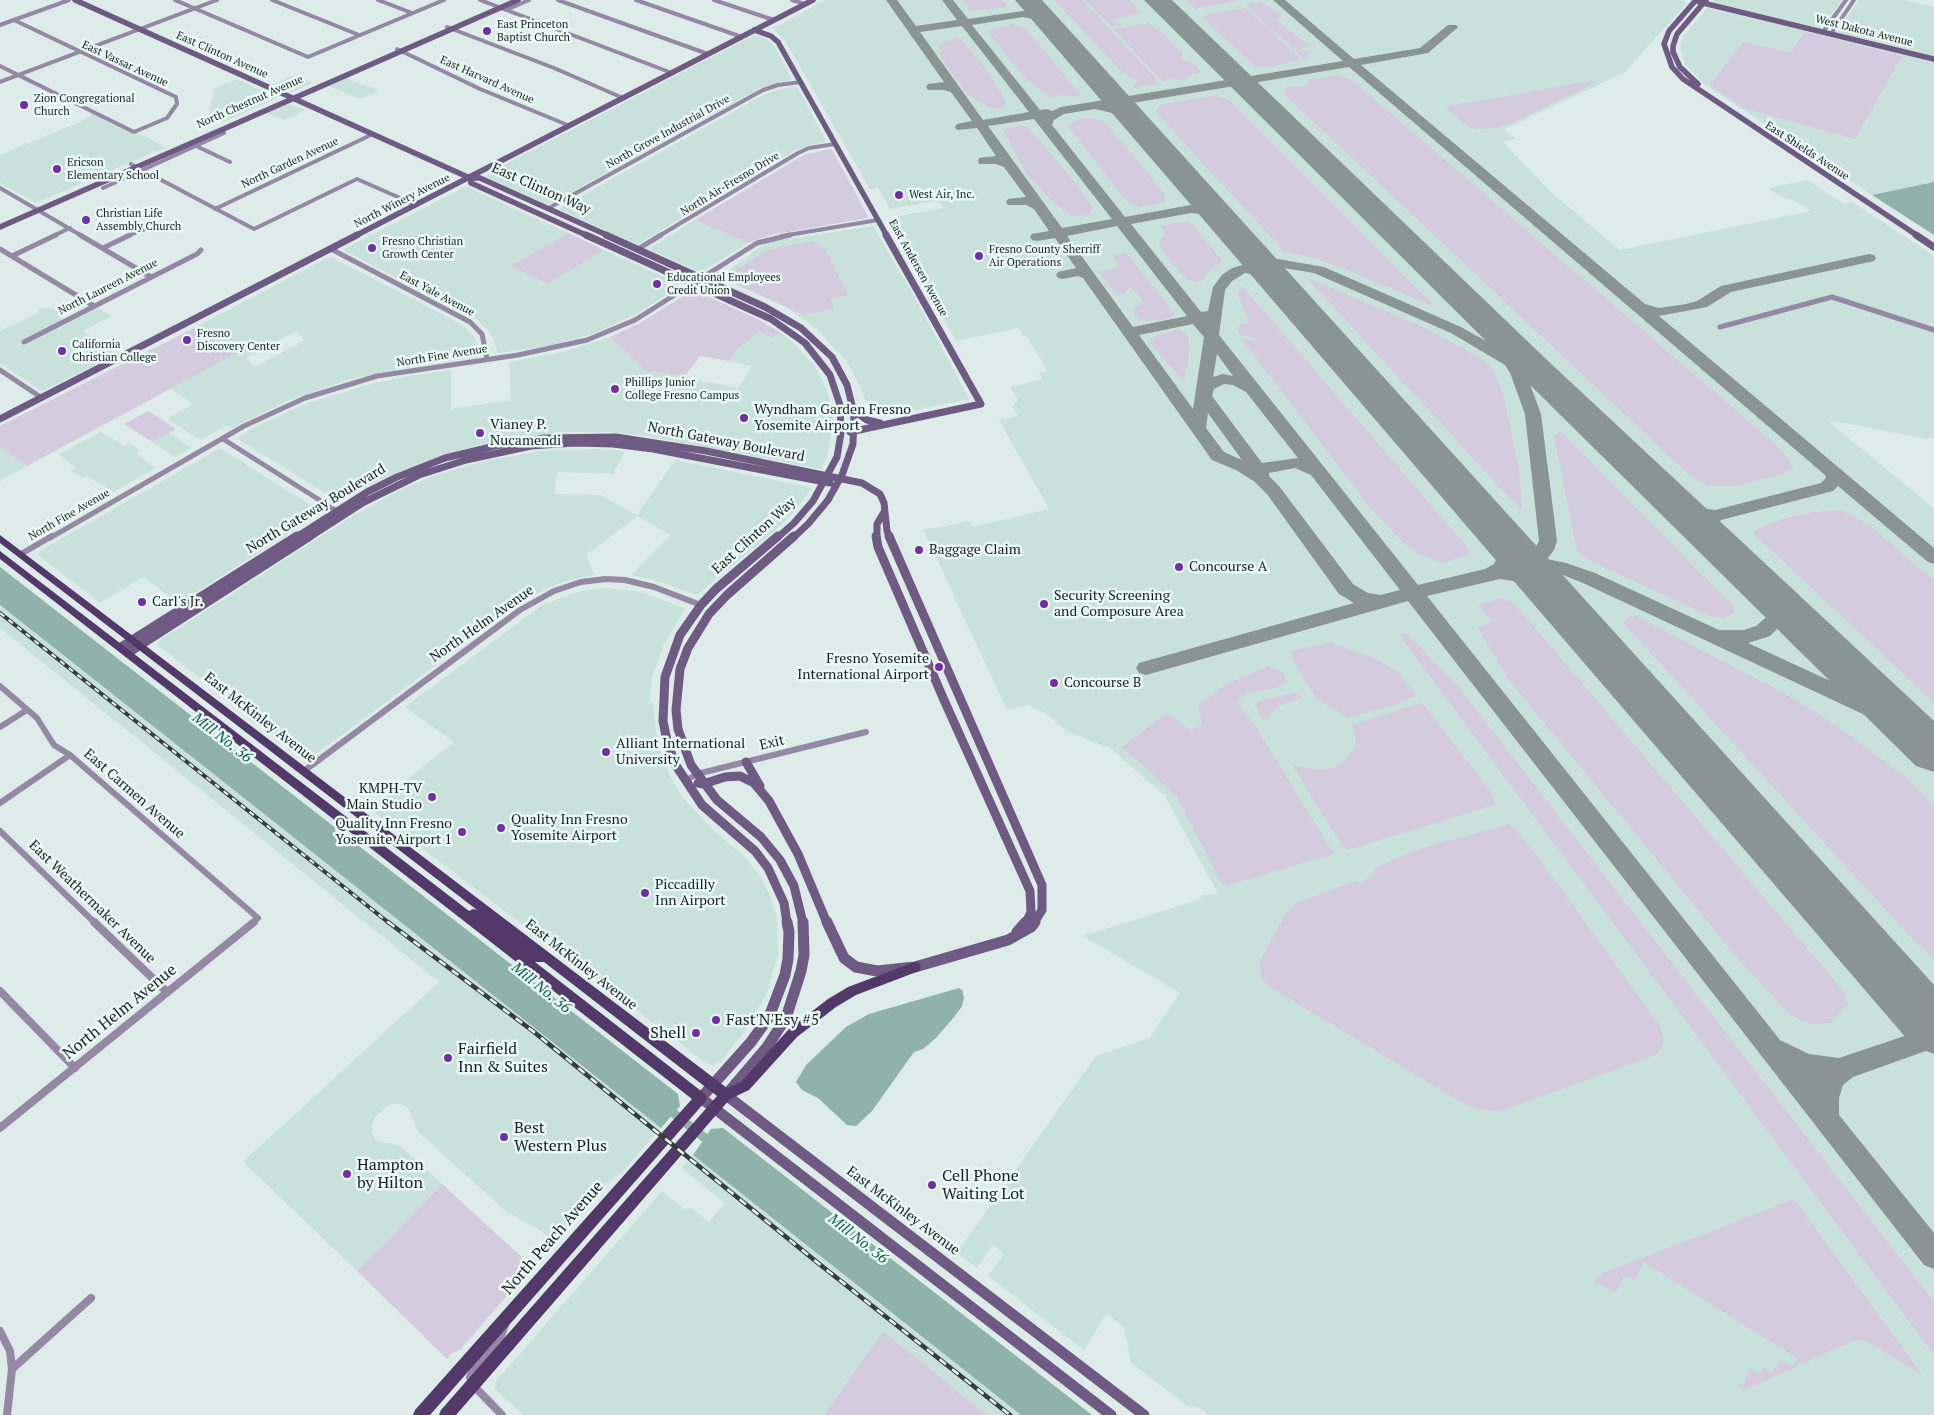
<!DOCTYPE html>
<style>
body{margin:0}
canvas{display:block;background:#ddece8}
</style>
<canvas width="1934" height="1415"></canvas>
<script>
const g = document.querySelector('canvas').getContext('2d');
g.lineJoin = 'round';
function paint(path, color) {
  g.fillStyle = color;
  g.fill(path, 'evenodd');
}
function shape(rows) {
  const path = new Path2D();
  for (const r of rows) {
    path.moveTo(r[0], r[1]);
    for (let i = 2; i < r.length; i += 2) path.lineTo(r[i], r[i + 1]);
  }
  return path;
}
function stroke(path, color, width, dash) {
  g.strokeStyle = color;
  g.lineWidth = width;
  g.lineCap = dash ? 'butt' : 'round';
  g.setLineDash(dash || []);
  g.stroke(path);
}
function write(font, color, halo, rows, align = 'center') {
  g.font = font + ' "PT Serif",serif';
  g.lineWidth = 5;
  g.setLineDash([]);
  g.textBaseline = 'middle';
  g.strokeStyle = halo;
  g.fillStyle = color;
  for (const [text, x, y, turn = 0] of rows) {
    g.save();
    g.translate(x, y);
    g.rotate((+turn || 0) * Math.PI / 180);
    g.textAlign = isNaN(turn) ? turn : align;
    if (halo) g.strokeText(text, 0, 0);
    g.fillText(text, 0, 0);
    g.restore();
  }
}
paint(shape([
 [825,0,1680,0,1687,3,1624,73,1504,129,1516,139,1503,142,1552,193,1620,250,1811,211,1801,204,1782,197,1768,188,1808,180,1844,204,1852,202,1934,256,1934,437,1926,439,1845,423,1829,422,1934,508,1934,1415,1209,1415,1202,1409,1186,1405,1131,1363,1124,1327,1106,1314,1084,1350,988,1276,1004,1254,993,1245,977,1268,957,1253,1096,1056,1149,1038,1180,993,1083,936,1198,900,1202,895,1218,894,1165,796,1110,748,1068,732,1048,715,1029,705,1007,710,923,529,936,528,969,521,973,527,1049,509,999,420,1018,416,1012,406,1018,400,1010,387,1043,379,1039,373,1048,371,1026,336,1023,336,1018,328,956,341,888,221,895,220,894,217,944,208,938,201,890,209,878,188,870,189,786,42,771,27,778,26],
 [1713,0,1842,0,1821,28,1714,3],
 [1859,0,1905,0,1934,7,1934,56,1838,33,1837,31],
 [1707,8,1934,61,1934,182,1872,195,1704,84,1685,64,1680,48,1683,37],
 [754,35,767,39,773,44,792,80,763,87,551,203,546,204,487,177,487,175,523,155],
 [295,75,313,83,292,92,274,84],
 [347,78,379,91,360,99,329,86],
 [237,79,277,98,223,122,209,115,214,89],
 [793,86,798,88,826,141,794,151,640,243,636,244,560,210,560,208,767,93],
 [288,104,306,110,284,120,268,113],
 [96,112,166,147,36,203,0,183,0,155,82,121],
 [467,187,568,233,510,266,546,284,604,250,679,284,679,287,636,314,595,333,553,345,501,353,497,352,494,340,488,330,474,317,345,251,346,248,463,188],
 [695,220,748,243,703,271,699,272,651,250,652,247],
 [873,226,914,296,969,399,886,416,872,413,868,408,860,386,847,362,816,328,786,307,719,277,767,242],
 [327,258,333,258,455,321,465,327,475,338,480,354,476,357,397,369,348,380,287,401,232,428,227,425,201,440,167,419,193,404,170,389,236,353,194,328],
 [296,331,305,340,298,343,299,344,254,367,246,358],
 [102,305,98,308,112,316,82,331,118,354,42,391,0,363,0,331,37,313,39,308,51,308,63,315,60,317,64,320],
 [761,331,771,338,781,333,794,344,814,365,823,382,829,397,833,421,828,453,821,469,646,436,609,432,561,432,504,439,446,454,390,475,338,501,238,439,239,436,259,425,308,403,367,385,409,376,451,370,451,409,511,400,509,362,563,352,610,337,648,373,655,371,738,388,752,366,729,361,735,352],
 [101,432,125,446,129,443,140,450,136,453,155,468,114,492,87,476,82,478,71,471,76,468,59,454],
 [169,433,192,448,175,457,152,442],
 [0,447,27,466,0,481],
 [220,448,320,511,320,514,179,603,143,577,100,603,38,555,40,551],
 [595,449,625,451,613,474,557,472,554,494,601,495,637,515,675,460,808,487,811,489,795,511,778,528,697,595,654,580,631,575,671,535,637,516,589,553,586,552,594,575,562,582,525,599,308,760,157,645,159,641,354,515,402,489,436,475,489,460,543,451],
 [607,588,642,592,685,609,664,644,652,678,649,704,653,703,657,743,670,776,683,798,712,829,747,859,760,876,767,889,777,917,778,954,767,993,746,1030,722,1060,713,1065,707,1064,370,809,454,742,405,707,541,606,576,592],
 [0,605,661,1128,623,1171,607,1183,575,1220,562,1238,553,1241,537,1228,507,1212,418,1132,408,1108,398,1103,389,1105,375,1117,372,1126,372,1133,377,1141,399,1145,442,1184,357,1271,243,1162,439,982,0,628],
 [693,1155,1021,1415,987,1415,883,1331,824,1415,523,1415,495,1389,496,1381,662,1191,684,1209,691,1208,709,1222,725,1203,681,1168]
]), '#c9e1db');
paint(shape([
 [963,0,1002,0,1007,6,1002,8,971,11],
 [1054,0,1082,0,1156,79,1156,84,1137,88,1132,86,1137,81,1121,71],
 [1085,0,1129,0,1141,13,1115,19,1116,23,1124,25,1111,26],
 [1185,0,1237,0,1238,1,1195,9],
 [1259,1,1277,12,1282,17,1276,19,1283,26,1308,44,1310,46,1300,49,1314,53,1307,54,1309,58,1305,60,1296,50,1293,50,1288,42,1265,25,1247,5,1248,3,1256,3],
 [1245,8,1301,59,1301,60,1264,68,1254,66,1201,16,1221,12,1226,15,1223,12],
 [1149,23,1163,34,1183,54,1181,61,1189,61,1197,67,1200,70,1198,74,1194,73,1186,77,1187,79,1176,80,1165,78,1165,81,1163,82,1113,29],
 [1013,24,1026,29,1081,95,1081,97,1060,95,1052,98,1027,80,987,31],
 [1805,32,1902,56,1855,139,1745,109,1710,85,1743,42,1788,52,1792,51],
 [958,37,979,60,992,77,994,84,1001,92,1006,104,1002,109,990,108,967,94,938,53,940,50,939,44],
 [1337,75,1352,80,1774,443,1783,452,1794,467,1783,474,1735,486,1707,486,1688,474,1284,94,1286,87,1307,86,1308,81],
 [1592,81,1598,82,1509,124,1496,128,1475,129,1468,126,1448,109,1447,106],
 [1214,96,1229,100,1435,307,1345,269,1314,258,1285,252,1157,114,1156,110,1161,105],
 [1094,118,1105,122,1164,193,1165,202,1139,207,1128,203,1067,125,1081,119],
 [1021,126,1027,127,1068,174,1093,207,1089,215,1071,216,1052,201,1028,176,1003,130],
 [829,149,832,150,868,216,867,218,771,235,748,243,695,220,804,155],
 [1186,221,1191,223,1220,258,1222,262,1205,275,1202,281,1195,282,1187,279,1178,271,1159,245,1160,240,1165,236,1161,226],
 [568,233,604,250,547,284,510,266],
 [813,241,826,250,848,295,831,299,834,308,832,309,803,315,724,278,767,250],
 [1126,252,1176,316,1161,320,1142,321,1134,315,1133,309,1144,303,1134,290,1130,287,1124,293,1118,295,1099,273,1099,271,1115,269,1119,265,1112,255],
 [1306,277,1425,328,1477,356,1492,367,1504,397,1519,471,1522,511],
 [1242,286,1468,548,1469,555,1442,563,1419,554,1406,545,1372,510,1243,341,1244,339,1259,341,1255,338,1238,334,1238,328,1241,323,1249,324,1238,293],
 [696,291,757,319,781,333,771,338,760,331,735,352,729,361,700,356,684,377,655,371,648,373,610,337,640,323,690,292],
 [194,328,237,353,27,466,0,447,0,426],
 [1178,329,1188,335,1190,348,1184,382,1150,343,1151,339,1158,335],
 [148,411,156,416,176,429,152,442,124,424],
 [1561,432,1733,606,1734,613,1723,618,1709,616,1585,558,1577,551,1554,436],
 [1842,510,1869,525,1934,581,1934,703,1753,533,1764,526,1780,520,1812,512],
 [1501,598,1514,603,1845,993,1847,1005,1831,1023,1809,1024,1790,1014,1745,967,1509,680,1477,627,1493,622,1478,605],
 [1630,616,1636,616,1782,692,1836,725,1904,776,1934,806,1934,958,1915,942,1625,625,1624,621],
 [1400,633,1405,633,1409,636,1458,686,1934,1302,1934,1355,1402,639],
 [1331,642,1374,658,1399,672,1416,695,1398,704,1347,718,1340,712,1316,699,1292,658,1291,651],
 [1269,666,1283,672,1287,682,1278,687,1246,694,1237,701,1257,729,1334,854,1229,885,1222,884,1177,797,1122,747,1167,713,1191,731,1202,724,1198,705,1227,684],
 [1297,692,1302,698,1278,706,1264,722,1255,705,1262,700],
 [1421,703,1425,706,1490,791,1494,800,1494,805,1348,850,1343,847,1292,765,1319,770,1336,767,1346,759,1354,749,1356,742,1352,725],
 [1510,824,1517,830,1560,887,1660,1026,1664,1039,1662,1047,1656,1055,1498,1112,1480,1109,1464,1104,1268,986,1262,980,1260,972,1260,961,1286,913,1296,903,1355,881,1363,884,1365,879,1372,877,1374,871,1378,867,1404,855,1436,844],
 [442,1184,526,1261,529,1270,460,1350,452,1353,447,1359,357,1271],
 [1794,1199,1923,1376,1868,1342,1861,1340,1853,1341,1747,1389,1743,1392,1737,1383,1743,1386,1750,1368,1760,1375,1763,1367,1772,1374,1774,1368,1777,1369,1780,1360,1792,1366,1795,1365,1797,1358,1643,1262,1635,1281,1624,1275,1616,1293,1604,1286,1594,1283,1596,1278,1603,1273],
 [883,1331,987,1415,824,1415]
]), '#d4cbde');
paint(shape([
 [1934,182,1934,235,1872,195],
 [0,567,678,1094,680,1106,661,1128,0,605],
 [959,988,962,990,964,998,962,1006,954,1017,936,1038,923,1049,914,1052,872,1111,856,1126,847,1125,818,1098,802,1090,796,1082,806,1065,846,1027,869,1014],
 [723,1128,1092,1415,1021,1415,693,1155,711,1129]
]), '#8fb3aa');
stroke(shape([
 [667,1108,711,1143]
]), '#8fb3aa', 9);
paint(shape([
 [886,0,897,0,916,26,957,20,942,0,953,0,968,19,1023,11,1035,12,1049,17,1051,19,1049,21,1045,22,1023,17,972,25,1040,110,1047,109,1052,111,1061,107,1343,61,1273,0,1285,0,1354,59,1420,48,1448,25,1456,25,1458,27,1456,29,1428,53,1361,65,1645,304,1659,308,1686,304,1697,301,1721,286,1869,254,1874,255,1876,258,1874,261,1731,292,1707,307,1659,316,1934,548,1934,564,1928,562,1838,486,1833,491,1721,520,1718,526,1721,538,1718,542,1712,544,1706,542,1700,526,1702,520,1690,517,1669,507,1666,503,1669,499,1675,497,1700,508,1715,510,1821,483,1826,478,1825,475,1349,67,1114,106,1136,115,1138,118,1136,121,1132,122,1112,113,1095,109,1064,114,1054,120,1052,125,1125,217,1191,205,1208,207,1224,213,1226,216,1224,219,1219,220,1201,214,1191,213,1131,224,1201,312,1208,311,1213,287,1222,275,1232,268,1261,260,1278,259,1324,267,1461,327,1493,345,1475,316,1477,313,1482,312,1487,313,1517,359,1536,370,1585,409,1583,413,1571,413,1528,379,1541,414,1557,541,1554,550,1547,559,1566,563,1595,573,1719,630,1744,630,1756,626,1770,614,1770,606,1767,600,1769,595,1776,593,1783,595,1788,606,1788,615,1786,620,1770,636,1748,643,1913,719,1916,725,1913,731,1906,733,1899,731,1583,583,1558,573,1527,572,1549,581,1572,604,1574,609,1572,614,1565,616,1558,614,1535,591,1513,581,1500,579,1427,596,1780,1040,1809,1054,1839,1058,1934,1026,1934,1048,1853,1077,1843,1085,1839,1098,1839,1115,1934,1233,1934,1269,1924,1265,1408,601,1146,675,1139,673,1136,668,1139,663,1354,603,1339,594,1267,494,1255,482,1236,470,1212,460,1083,278,1078,276,1063,279,1058,278,1056,275,1058,272,1076,268,1055,238,1037,241,1032,240,1030,237,1032,234,1049,231,1034,209,1026,205,1008,205,1006,202,1008,199,1026,197,1004,167,996,164,979,164,978,161,979,158,996,156,977,128,957,130,955,127,957,124,972,121,951,92,944,90,928,90,926,87,928,84,944,82,886,0],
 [962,26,1029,112,983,120,920,32,962,26],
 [1034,119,1112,219,1062,228,988,126,1034,119],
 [1117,226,1187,316,1133,327,1067,236,1117,226],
 [1278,267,1314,273,1451,333,1505,365,1510,373,1525,414,1539,541,1532,554,1521,561,1513,563,1516,556,1515,546,1500,524,1494,522,1488,524,1485,528,1497,546,1498,556,1494,564,1485,569,1418,585,1219,335,1225,290,1232,281,1245,273,1256,275,1270,283,1280,283,1282,280,1280,277,1265,268,1278,267],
 [1193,324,1204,337,1193,409,1139,335,1193,324],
 [1217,354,1233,376,1223,374,1213,377,1217,354],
 [1224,384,1233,385,1246,392,1298,458,1262,463,1212,396,1214,389,1224,384],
 [1208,413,1242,460,1224,452,1206,428,1208,413],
 [1295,468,1311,475,1400,590,1380,595,1368,593,1353,584,1279,486,1269,476,1269,473,1295,468]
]), '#8a9492');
paint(shape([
 [1015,0,1042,0,1934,985,1934,1054,1913,1046,1015,0],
 [1144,0,1172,0,1547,360,1934,721,1934,772,1916,766,1521,376,1144,0]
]), '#8a9492');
stroke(shape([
 [175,0,308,57,444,0],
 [272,0,359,35],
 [378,0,412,13],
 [480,0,672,73],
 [558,0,708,54],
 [636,0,742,37],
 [714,0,774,20],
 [792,0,805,4],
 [506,10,529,0],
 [0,25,69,0],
 [447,27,554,68,623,98],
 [1823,32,1846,0],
 [1831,34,1854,0],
 [397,49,480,89,570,126],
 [0,66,134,132,167,118,177,104,176,97,14,20],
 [0,82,217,0],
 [196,146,230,162],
 [131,164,254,229,357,179,416,205],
 [0,188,82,236],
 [103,188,224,133,221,130],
 [215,209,373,134],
 [547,209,763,90,778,85,801,82],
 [53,236,70,228],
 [127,236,156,225],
 [659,236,798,153,809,148,835,144],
 [782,236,878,220]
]), '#9588a4', 4);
stroke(shape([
 [80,235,151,277],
 [103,248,130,235],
 [0,249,94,306],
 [331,249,470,322,482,334,487,359],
 [638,249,661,235],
 [12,256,56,235],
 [1720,327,1832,297,1934,330],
 [24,342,197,254,201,250],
 [0,370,42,398],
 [223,439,340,513],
 [50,538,244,426,305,398,377,376,518,355,587,340,635,320,757,243,790,235]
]), '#9588a4', 5);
stroke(shape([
 [21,554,52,536],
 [0,686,37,718,54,745,70,755,258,918,252,923],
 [0,727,27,710],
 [304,771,520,610,554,591,581,582,606,579,625,580,654,587,701,605],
 [685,781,697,774,866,732],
 [0,803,70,755],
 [0,831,95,923]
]), '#9588a4', 6);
stroke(shape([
 [94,922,167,992],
 [0,991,75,1068],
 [0,1128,254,922],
 [0,1331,10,1351,12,1369],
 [7,1415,12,1369,91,1298],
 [502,1415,472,1384,470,1377,475,1367,501,1336,505,1325]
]), '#9588a4', 8);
stroke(shape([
 [75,0,470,178,480,178,609,236],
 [1696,0,1669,31,1664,44,1672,67,1683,79,1918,236],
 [1699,2,1934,59],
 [754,30,771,36,778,42,887,236],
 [1698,84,1680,67,1673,52,1673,46,1677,34,1706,0],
 [470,178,471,183,588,236],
 [0,227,518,0],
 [355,236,813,0]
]), '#6e5a83', 5.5);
stroke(shape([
 [586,235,771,319,805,343,830,375,840,405,841,433,837,457,813,501,794,523,777,538],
 [606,235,765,307,801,328,832,357,847,385,854,413,853,444,842,475,828,500,808,524,793,538],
 [1916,235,1934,247],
 [854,411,867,420,880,423],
 [0,419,357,235],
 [850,432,981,404,886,235],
 [295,538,367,492,397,477,445,458,495,446,544,438,616,437,706,451,862,483,880,494,884,503,887,531,890,538],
 [308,538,364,502,419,475,466,460,531,446,575,443,613,444,653,449,830,483],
 [877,538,877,524,884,512]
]), '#6e5a83', 7);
stroke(shape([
 [778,536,716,589,701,605,680,635,665,677,663,721,667,741,675,764,702,805,755,851,768,868,784,903,787,923],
 [794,536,727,595,709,614,688,648,680,669,676,710,678,729,691,765,717,800,761,837,780,860,794,886,803,923],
 [876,536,878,547,944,700,1030,891,1031,912,1026,923],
 [889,536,1042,885,1042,910,1034,923],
 [121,647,297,536],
 [128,653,310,536],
 [746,762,760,786],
 [698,783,703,784,725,777,740,776,754,783,769,801,798,854,827,923]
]), '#6e5a83', 9);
stroke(shape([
 [787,922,789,932,788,959,785,975,769,1017,751,1042,701,1098,1111,1415],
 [803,922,804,955,801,971,786,1018,767,1047,726,1095,1144,1415],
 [827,922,844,958,856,967,877,971,915,967,1008,940,1031,927,1035,922],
 [1017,932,1026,922]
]), '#6e5a83', 11);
paint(shape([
 [0,535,727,1088,741,1082,789,1029,828,999,848,987,915,962,919,963,921,967,919,971,856,995,836,1007,797,1037,749,1090,730,1099,456,1415,439,1415,441,1410,717,1096,544,962,535,962,705,1094,707,1098,705,1102,430,1415,413,1415,415,1410,692,1099,0,559,0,551,469,911,473,909,477,910,0,543,0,535]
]), '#52396a');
const railFar1 = shape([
 [0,613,389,923]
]);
const rail = shape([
 [388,922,534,1032,818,1263,1010,1415]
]);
stroke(railFar1, '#373d3c', 4);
stroke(rail, '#373d3c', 4.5);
stroke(railFar1, '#eaf9f5', 2, [5.5]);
stroke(rail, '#eaf9f5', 2.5, [8]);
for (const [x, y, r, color] of [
 [487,31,5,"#712fa3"],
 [24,105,5,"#712fa3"],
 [57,169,5,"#712fa3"],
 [899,195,5,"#712fa3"],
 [86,220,5,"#712fa3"],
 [372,248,5,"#712fa3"],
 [979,256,5,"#712fa3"],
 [657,284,5,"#712fa3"],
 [187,340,5,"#712fa3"],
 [62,351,5,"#712fa3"],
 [615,389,5,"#712fa3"],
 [744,418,5,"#712fa3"],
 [480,433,5,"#712fa3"],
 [919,550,5,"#712fa3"],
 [1179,567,5,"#712fa3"],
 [142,602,5,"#712fa3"],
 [1044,604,5,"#712fa3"],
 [939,667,5,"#712fa3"],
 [1054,683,5,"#712fa3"],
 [606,752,5,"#712fa3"],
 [432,797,5,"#712fa3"],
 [501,828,5,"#712fa3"],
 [462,832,5,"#712fa3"],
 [645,893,5,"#712fa3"],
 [716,1020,5,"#712fa3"],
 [696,1033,5,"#712fa3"],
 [448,1058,5,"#712fa3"],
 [504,1137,5,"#712fa3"],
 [347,1174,5,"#712fa3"],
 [932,1185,5,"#712fa3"]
]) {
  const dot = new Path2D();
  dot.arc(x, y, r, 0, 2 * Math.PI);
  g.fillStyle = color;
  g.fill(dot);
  stroke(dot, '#eaf9f5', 2);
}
write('11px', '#1a1f1e', '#eaf9f5', [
 ["East Princeton",497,25],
 ["Baptist Church",497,38],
 ["Zion Congregational",34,99],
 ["Church",34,112],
 ["Ericson",67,163],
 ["Elementary School",67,176],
 ["West Air, Inc.",909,195],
 ["Christian Life",96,214],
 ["Assembly Church",96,227],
 ["Fresno Christian",382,242],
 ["Growth Center",382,255],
 ["Fresno County Sherriff",989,250],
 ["Air Operations",989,263],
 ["Educational Employees",667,278],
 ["Credit Union",667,291],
 ["Fresno",197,334],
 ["Discovery Center",197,347],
 ["California",72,345],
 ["Christian College",72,358],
 ["Phillips Junior",625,383],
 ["College Fresno Campus",625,396]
], 'left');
write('11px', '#1a1f1e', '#eaf9f5', [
 ["West Dakota Avenue",1864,31,14],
 ["East Clinton Avenue",222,55,24],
 ["East Vassar Avenue",125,64,25],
 ["East Harvard Avenue",487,80,24],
 ["North Chestnut Avenue",250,102,-24],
 ["North Grove Industrial Drive",668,132,-29],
 ["East Shields Avenue",1807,151,33],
 ["North Garden Avenue",290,163,-25],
 ["North Air-Fresno Drive",730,184,-31],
 ["North Winery Avenue",402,201,-27],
 ["East Andersen Avenue",918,268,61],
 ["North Laureen Avenue",108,287,-27],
 ["East Yale Avenue",437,294,28],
 ["North Fine Avenue",442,356,-9],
 ["North Fine Avenue",69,515,-30]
]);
write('14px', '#1a1f1e', '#eaf9f5', [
 ["East Clinton Way",541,189,24],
 ["North Gateway Boulevard",726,442,11],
 ["North Gateway Boulevard",316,509,-31],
 ["East Clinton Way",754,536,-42],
 ["North Helm Avenue",482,624,-35],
 ["East McKinley Avenue",260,718,38],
 ["Exit",772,743,-13],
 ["East Carmen Avenue",134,794,41],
 ["East Weathermaker Avenue",92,902,44],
 ["East McKinley Avenue",581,965,38],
 ["East McKinley Avenue",903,1211,37]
]);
write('14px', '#1a1f1e', '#eaf9f5', [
 ["Wyndham Garden Fresno",754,410],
 ["Yosemite Airport",754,426],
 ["Vianey P.",490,425],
 ["Nucamendi",490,441],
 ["Baggage Claim",929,550],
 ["Concourse A",1189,567],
 ["Security Screening",1054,596],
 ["and Composure Area",1054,612],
 ["Carl's Jr.",152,602],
 ["Fresno Yosemite",929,659,"right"],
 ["International Airport",929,675,"right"],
 ["Concourse B",1064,683],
 ["Alliant International",616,744],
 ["University",616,760],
 ["KMPH-TV",422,789,"right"],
 ["Main Studio",422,805,"right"],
 ["Quality Inn Fresno",511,820],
 ["Yosemite Airport",511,836],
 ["Quality Inn Fresno",452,824,"right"],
 ["Yosemite Airport 1",452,840,"right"],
 ["Piccadilly",655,885],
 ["Inn Airport",655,901]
], 'left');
write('italic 15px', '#11594d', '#eaf9f5', [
 ["Mill No. 36",222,738,38],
 ["Mill No. 36",541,988,39],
 ["Mill No. 36",858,1239,38]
]);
write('16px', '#1a1f1e', '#eaf9f5', [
 ["North Helm Avenue",120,1012,-39],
 ["North Peach Avenue",553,1238,-49]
]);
write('16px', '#1a1f1e', '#eaf9f5', [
 ["Fast'N'Esy #5",726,1020],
 ["Shell",686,1033,"right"],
 ["Fairfield",458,1049],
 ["Inn & Suites",458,1067],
 ["Best",514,1128],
 ["Western Plus",514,1146],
 ["Hampton",357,1165],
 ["by Hilton",357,1183],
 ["Cell Phone",942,1176],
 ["Waiting Lot",942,1194]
], 'left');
</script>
